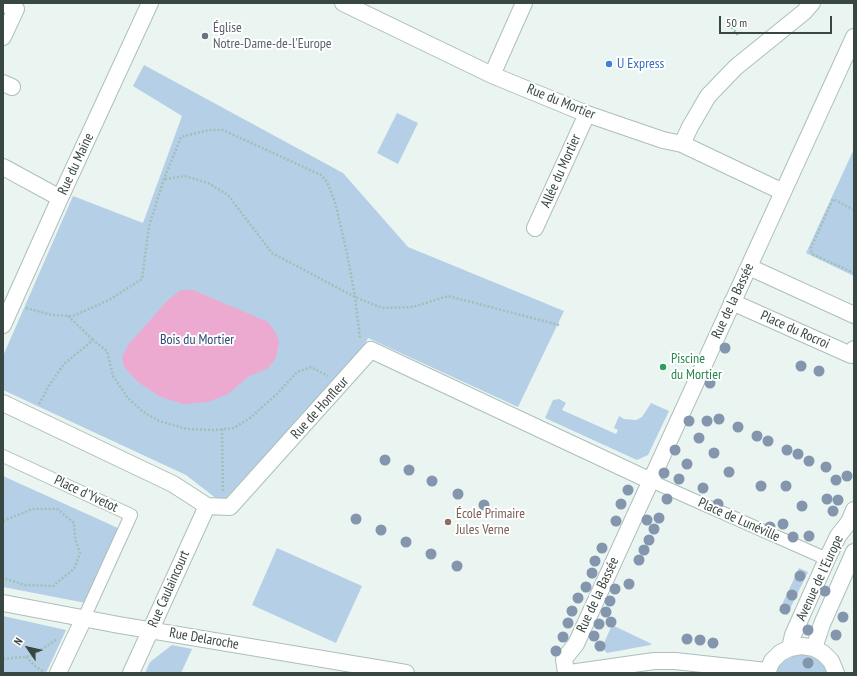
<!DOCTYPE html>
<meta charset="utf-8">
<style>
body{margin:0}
#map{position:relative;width:857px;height:676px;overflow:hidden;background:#eaf4f1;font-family:"PT Sans Narrow",sans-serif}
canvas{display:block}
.frame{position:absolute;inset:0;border:4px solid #384742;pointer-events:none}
.north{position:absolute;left:8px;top:628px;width:40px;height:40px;-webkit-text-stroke:3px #fff;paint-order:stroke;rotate:304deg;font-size:11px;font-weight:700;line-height:16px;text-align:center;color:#384742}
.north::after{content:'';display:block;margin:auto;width:14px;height:18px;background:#384742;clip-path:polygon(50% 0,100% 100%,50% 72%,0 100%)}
.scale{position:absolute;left:719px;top:16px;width:113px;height:18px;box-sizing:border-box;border:2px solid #384742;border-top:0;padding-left:5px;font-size:12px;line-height:14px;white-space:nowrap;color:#384742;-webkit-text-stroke:3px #fff;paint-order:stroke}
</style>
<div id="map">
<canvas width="857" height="676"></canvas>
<div class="frame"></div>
<div class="north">N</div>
<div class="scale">50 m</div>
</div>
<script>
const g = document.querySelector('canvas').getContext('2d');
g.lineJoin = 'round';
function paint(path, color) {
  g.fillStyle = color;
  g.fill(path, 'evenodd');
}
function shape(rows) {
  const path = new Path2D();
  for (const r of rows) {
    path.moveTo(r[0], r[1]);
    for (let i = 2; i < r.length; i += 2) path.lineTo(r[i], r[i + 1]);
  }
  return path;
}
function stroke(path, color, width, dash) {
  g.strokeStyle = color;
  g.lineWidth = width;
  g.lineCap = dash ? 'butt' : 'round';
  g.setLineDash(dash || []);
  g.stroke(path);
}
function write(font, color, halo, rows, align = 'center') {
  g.font = font + ' "PT Sans Narrow",sans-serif';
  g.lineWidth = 4;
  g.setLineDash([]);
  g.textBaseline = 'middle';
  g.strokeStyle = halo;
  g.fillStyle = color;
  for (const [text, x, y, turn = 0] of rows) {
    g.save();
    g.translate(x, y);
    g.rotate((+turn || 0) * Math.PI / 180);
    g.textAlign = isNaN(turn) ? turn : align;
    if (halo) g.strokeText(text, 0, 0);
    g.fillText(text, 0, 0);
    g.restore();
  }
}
paint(shape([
 [144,65,343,173,408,247,564,311,518,407,368,338,363,349,226,498,217,499,186,475,3,390,3,356,73,196,143,223,182,116,133,86],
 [397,113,418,123,398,164,377,153],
 [854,149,854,276,806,253],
 [559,399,566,403,562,410,616,434,618,430,614,428,619,416,624,419,636,420,642,417,651,403,669,411,648,455,637,460,545,418,553,400],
 [3,476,120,529,86,603,3,587],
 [277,548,362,586,336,643,252,605],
 [799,568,808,572,787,615,779,611],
 [3,616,66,630,46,673,3,673],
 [612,625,652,644,650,645,607,653,603,649,604,643],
 [172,645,192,649,181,673,145,673,150,662],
 [796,655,806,655,817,659,825,667,827,673,776,673,779,666,786,660]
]), '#b5cfe6');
paint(shape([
 [181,290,193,290,268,322,276,333,279,343,275,360,268,368,248,377,228,394,208,402,184,404,161,397,138,382,124,367,122,357,128,345,169,299]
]), '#edaad0');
const pedestrian = shape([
 [3,456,131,515,84,618],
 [651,481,827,559]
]);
const minor = shape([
 [3,3,16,9,3,37],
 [343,3,492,75,587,114,663,140,682,144,783,192],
 [492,75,524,3],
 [3,83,12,87],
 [682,144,690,127,708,96,736,67,804,12,812,3],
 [3,167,60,198],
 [535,228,587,114],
 [749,267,854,315],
 [732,302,851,355,854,349],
 [3,325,60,198,150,3],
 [3,403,173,484,207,506,230,507,371,350,651,481],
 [3,603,119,625,406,673],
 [790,648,793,635,827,559,838,536,849,522,854,510],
 [814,648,822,624,854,552],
 [58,673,84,618],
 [131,673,207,506],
 [566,673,564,659,576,644,854,37],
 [570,673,654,661,675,661,767,671],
 [767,673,772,661,780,653,790,648,802,646,814,648,823,653,831,661,836,673]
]);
stroke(pedestrian, '#adbfb9', 14);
stroke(minor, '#adbfb9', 18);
stroke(shape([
 [729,24,738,35],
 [165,179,185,176,208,183,228,195,272,253,355,297,382,308,413,307,448,296,559,325],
 [854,210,833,199,811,248,812,254,854,273],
 [26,308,52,315,73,316,109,300,142,279,149,226,164,179,181,137,209,130,223,130,321,175,327,182,335,202,347,253,355,297,360,339],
 [68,316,93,340],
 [39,404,50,384,64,364,93,340,107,351,113,376,128,398,142,411,159,421,187,429,214,430,234,428,250,418,278,393,297,372,311,367,328,376],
 [222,429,223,492],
 [3,521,32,509,57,509,74,523,75,539,80,553,74,569,53,586,25,585,3,578],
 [26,657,35,666,44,672],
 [3,659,32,656,57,639]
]), '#9fc0b5', 2.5, [2, 2]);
stroke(pedestrian, '#fff', 12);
stroke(minor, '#fff', 16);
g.fillStyle = '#8396ae';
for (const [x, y] of [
 [725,348],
 [801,366],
 [819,371],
 [710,383],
 [719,419],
 [689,421],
 [707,421],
 [738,427],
 [757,436],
 [699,438],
 [768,441],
 [675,450],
 [787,450],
 [714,453],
 [798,454],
 [385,460],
 [809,461],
 [687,464],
 [826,467],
 [409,470],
 [729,472],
 [664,473],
 [847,476],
 [679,479],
 [836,480],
 [432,481],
 [761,486],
 [786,486],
 [703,488],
 [628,490],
 [458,494],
 [667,499],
 [827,499],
 [838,500],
 [621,504],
 [718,504],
 [484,505],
 [802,506],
 [833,511],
 [659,518],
 [356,519],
 [647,520],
 [616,521],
 [783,524],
 [770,527],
 [654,529],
 [381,530],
 [809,536],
 [793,537],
 [649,540],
 [406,542],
 [602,548],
 [644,550],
 [431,554],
 [639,560],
 [595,561],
 [457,566],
 [592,573],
 [800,576],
 [629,584],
 [586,587],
 [615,589],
 [825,591],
 [792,595],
 [578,598],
 [610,601],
 [785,609],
 [572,611],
 [606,612],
 [843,617],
 [611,622],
 [568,623],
 [599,624],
 [808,630],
 [836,635],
 [594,636],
 [563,637],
 [687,639],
 [700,640],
 [713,643],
 [600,646],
 [556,651],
 [808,663]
]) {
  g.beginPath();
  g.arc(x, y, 5.5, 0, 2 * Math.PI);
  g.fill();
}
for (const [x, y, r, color] of [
 [205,36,4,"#6b7280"],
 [609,64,4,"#3f7fe0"],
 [663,367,4,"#2e9e5b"],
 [448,522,4,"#8d6e63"]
]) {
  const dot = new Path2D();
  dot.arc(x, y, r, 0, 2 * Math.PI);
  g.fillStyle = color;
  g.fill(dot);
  stroke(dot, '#fff', 1.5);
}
write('14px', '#5b616d', '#fff', [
 ["Église",213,28],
 ["Notre-Dame-de-l'Europe",213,44]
], 'left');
write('14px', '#366cbe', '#fff', [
 ["U Express",617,64]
], 'left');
write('14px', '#384742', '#fff', [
 ["Rue du Mortier",561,102,22],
 ["Rue du Maine",76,164,-65],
 ["Allée du Mortier",561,171,-66],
 ["Rue de la Bassée",733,301,-65],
 ["Place du Rocroi",795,330,24],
 ["Rue de Honfleur",320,408,-48],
 ["Place d'Yvetot",86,494,25],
 ["Place de Lunéville",739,520,24],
 ["Avenue de l'Europe",820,578,-65],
 ["Rue Caulaincourt",169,589,-66],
 ["Rue de la Bassée",598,595,-65],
 ["Rue Delaroche",204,639,10]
]);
write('14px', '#2e4977', '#fff', [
 ["Bois du Mortier",197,340]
]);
write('14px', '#27864d', '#fff', [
 ["Piscine",671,359],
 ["du Mortier",671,375]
], 'left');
write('14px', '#785e54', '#fff', [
 ["École Primaire",456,514],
 ["Jules Verne",456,530]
], 'left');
</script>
